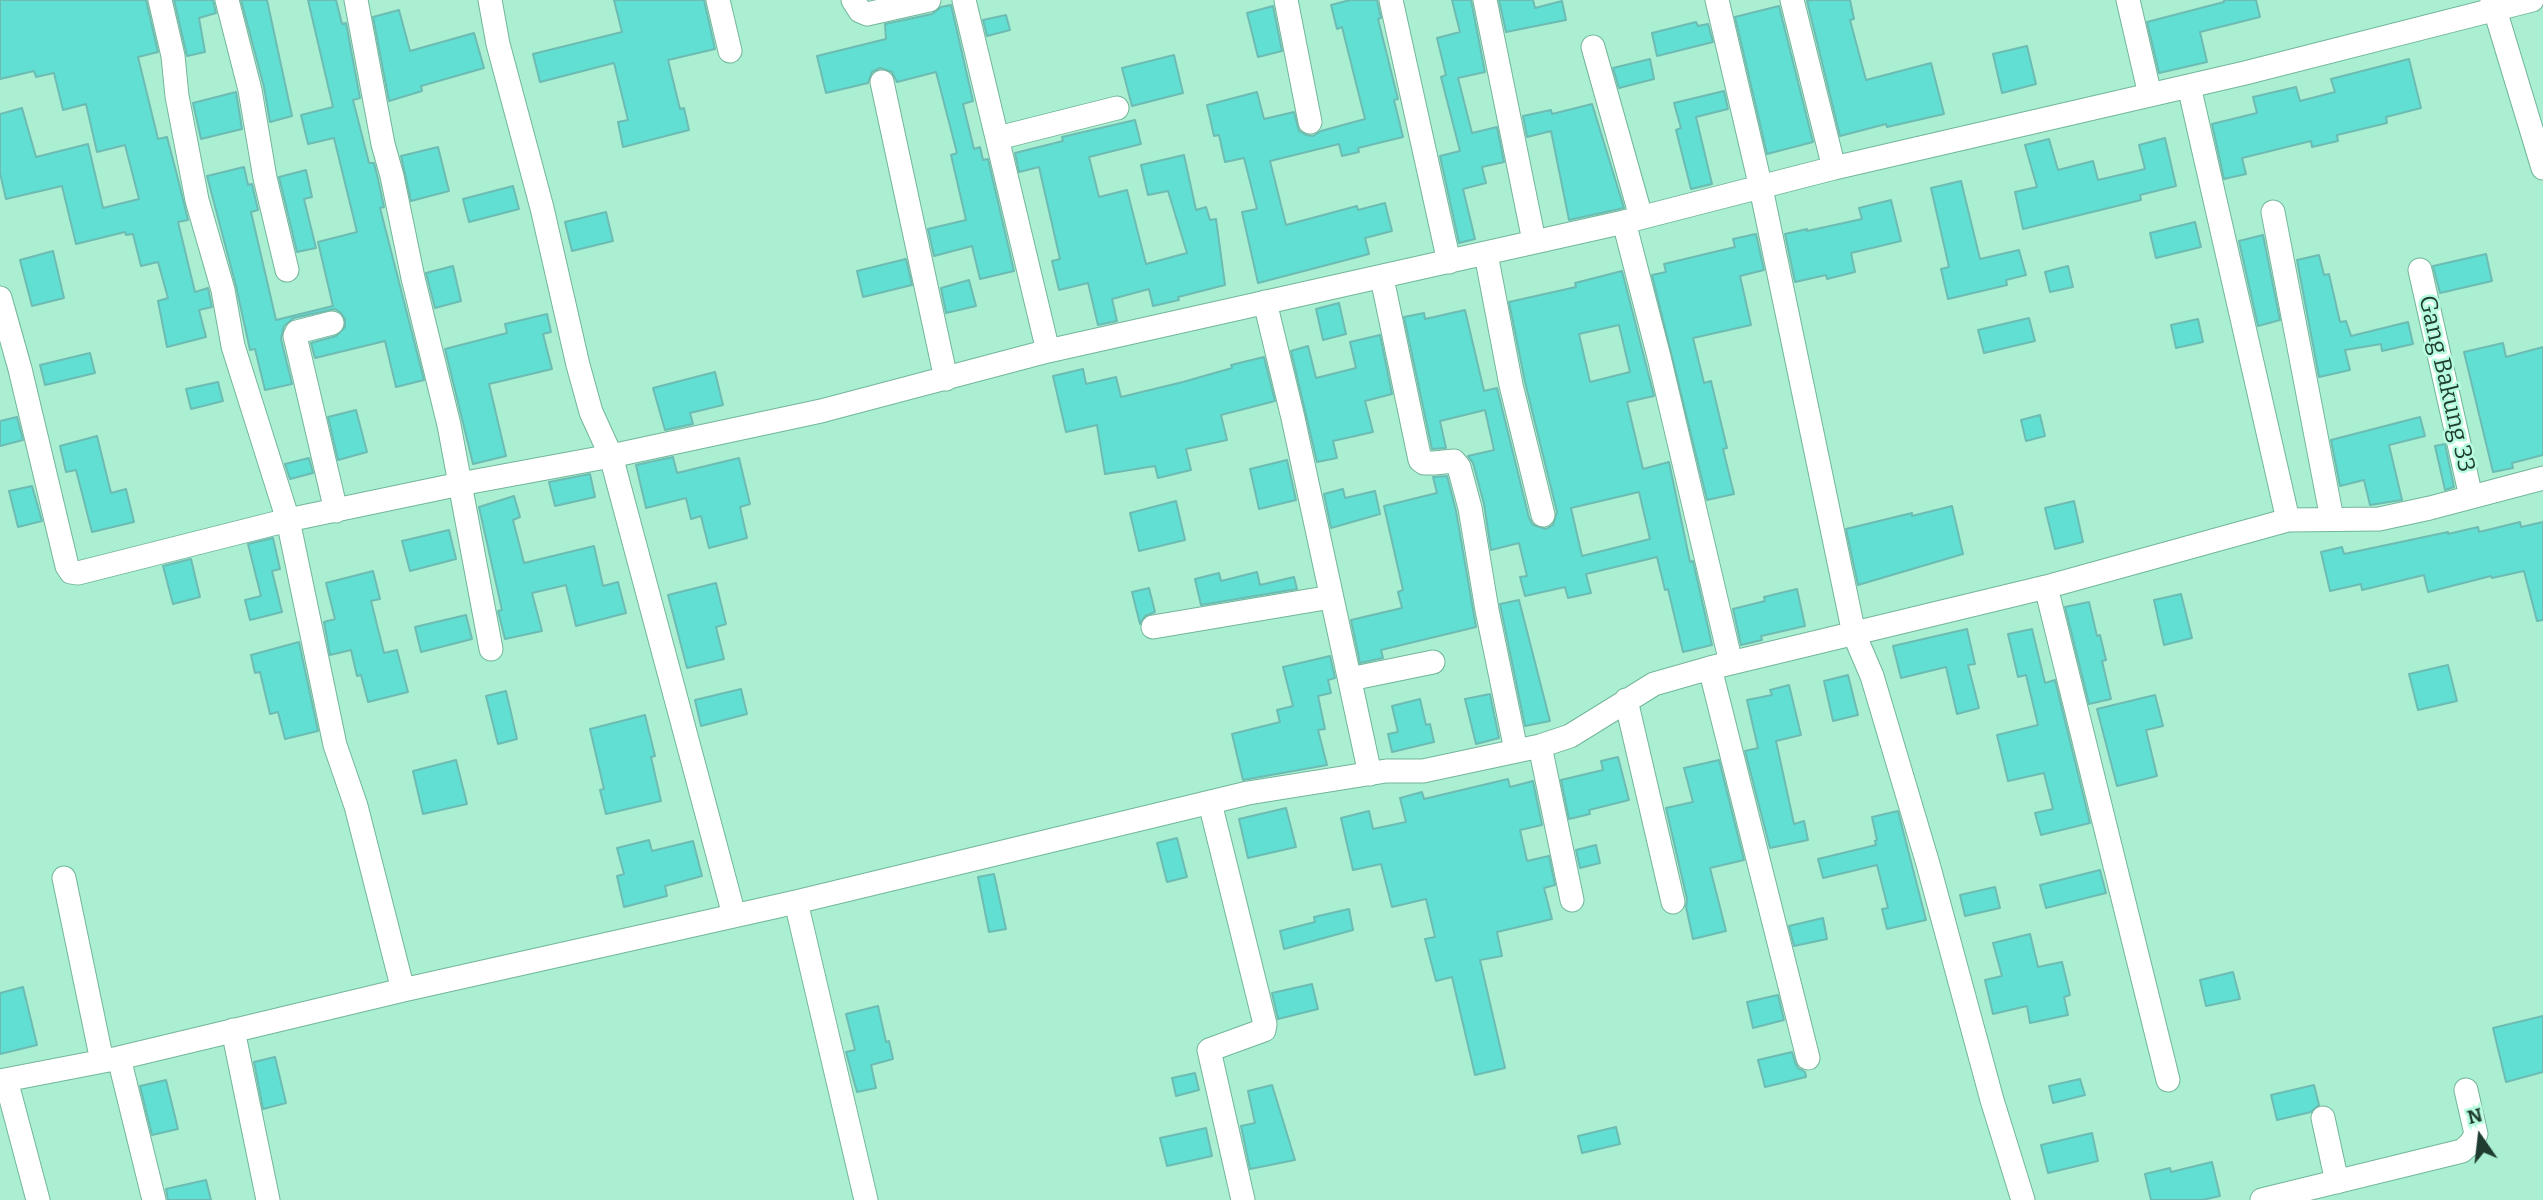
<!DOCTYPE html>
<style>
body{margin:0}
#map{position:relative;width:2543px;height:1200px;overflow:hidden;background:#aaefd1;font-family:Bitter,serif}
canvas{display:block}
.north{position:absolute;left:2445px;top:1102px;width:70px;height:70px;-webkit-text-stroke:5px #b7fcde;paint-order:stroke;rotate:346deg;font-size:19px;font-weight:700;line-height:28px;text-align:center;color:#1f3c30}
.north::after{content:'';display:block;margin:auto;width:24px;height:32px;background:#1f3c30;clip-path:polygon(50% 0,100% 100%,50% 72%,0 100%)}
</style>
<div id="map">
<canvas width="2543" height="1200"></canvas>
<div class="north">N</div>
</div>
<script>
const g = document.querySelector('canvas').getContext('2d');
g.lineJoin = 'round';
function paint(path, color) {
  g.fillStyle = color;
  g.fill(path, 'evenodd');
}
function shape(rows) {
  const path = new Path2D();
  for (const r of rows) {
    path.moveTo(r[0], r[1]);
    for (let i = 2; i < r.length; i += 2) path.lineTo(r[i], r[i + 1]);
  }
  return path;
}
function stroke(path, color, width, dash) {
  g.strokeStyle = color;
  g.lineWidth = width;
  g.lineCap = dash ? 'butt' : 'round';
  g.setLineDash(dash || []);
  g.stroke(path);
}
function write(font, color, halo, rows, align = 'center') {
  g.font = font + ' Bitter,serif';
  g.lineWidth = 5;
  g.setLineDash([]);
  g.textBaseline = 'middle';
  g.strokeStyle = halo;
  g.fillStyle = color;
  for (const [text, x, y, turn = 0] of rows) {
    g.save();
    g.translate(x, y);
    g.rotate((+turn || 0) * Math.PI / 180);
    g.textAlign = isNaN(turn) ? turn : align;
    if (halo) g.strokeText(text, 0, 0);
    g.fillText(text, 0, 0);
    g.restore();
  }
}
const building = shape([
 [0,0,146,0,158,52,138,57,158,139,167,137,179,183,188,220,178,222,195,292,208,288,209,293,212,307,199,310,206,337,167,347,158,301,168,298,158,262,141,266,133,234,126,235,125,232,76,244,62,186,6,199,0,173,0,114,22,108,36,157,88,144,103,208,139,199,125,145,97,152,86,104,63,110,54,73,36,77,34,71,0,79,0,0],
 [174,0,213,0,216,13,199,18,205,52,187,56,174,0],
 [241,0,267,0,292,116,270,122,264,87,241,0],
 [308,0,336,0,342,24,346,23,360,98,353,100,369,163,374,163,378,179,384,207,380,208,424,380,396,387,385,341,315,358,311,343,336,336,345,327,345,319,341,313,335,309,294,318,284,326,281,339,292,384,265,390,255,349,250,350,236,286,207,176,244,167,248,185,252,184,258,210,251,212,276,320,333,306,318,242,357,232,334,138,308,144,301,115,333,107,308,0],
 [614,0,704,0,715,49,668,60,680,109,684,108,689,130,623,147,618,122,628,120,614,63,540,82,533,54,622,32,614,0],
 [1350,0,1377,0,1381,18,1378,19,1398,99,1394,100,1403,137,1358,148,1359,152,1342,156,1339,144,1270,161,1286,225,1357,206,1358,210,1385,203,1392,231,1365,238,1369,254,1258,283,1242,212,1257,209,1244,158,1225,162,1219,135,1214,136,1207,105,1257,92,1264,119,1294,112,1299,131,1306,135,1313,136,1321,131,1365,119,1342,27,1337,29,1331,5,1350,0],
 [1452,0,1471,0,1485,72,1458,78,1472,133,1497,127,1504,162,1482,167,1486,183,1463,189,1475,239,1459,243,1440,156,1460,151,1441,77,1446,75,1437,38,1460,32,1452,0],
 [1499,0,1533,0,1535,8,1562,1,1566,20,1506,32,1499,0],
 [1813,0,1850,0,1854,19,1850,20,1866,80,1931,63,1944,114,1887,127,1886,124,1840,136,1807,1,1813,0],
 [2224,0,2256,0,2260,17,2200,32,2207,62,2159,73,2147,22,2224,2,2224,0],
 [951,5,973,101,963,104,974,149,980,147,983,160,988,159,1014,271,980,279,972,246,934,256,928,229,966,220,951,155,957,153,936,72,897,82,892,72,880,68,872,72,868,83,826,93,817,56,886,39,885,24,932,14,941,7,951,5],
 [1273,6,1282,51,1258,57,1247,13,1273,6],
 [1779,6,1813,142,1767,154,1735,17,1779,6],
 [399,10,410,51,474,33,484,68,421,86,422,91,389,101,373,17,399,10],
 [1006,15,1010,30,987,36,983,20,1006,15],
 [1696,22,1698,26,1708,24,1713,42,1657,56,1652,33,1696,22],
 [2027,46,2036,84,2002,93,1993,54,2027,46],
 [1174,55,1183,93,1132,106,1122,68,1174,55],
 [1650,59,1654,79,1619,88,1613,68,1650,59],
 [2409,59,2421,108,2386,117,2387,123,2337,135,2338,141,2312,147,2311,141,2242,158,2246,174,2224,179,2212,124,2257,113,2253,97,2296,87,2300,101,2335,92,2331,79,2409,59],
 [1724,91,1728,109,1696,117,1712,184,1691,189,1676,130,1681,128,1674,103,1724,91],
 [236,92,242,129,201,139,193,103,236,92],
 [1592,104,1624,208,1569,220,1551,131,1527,137,1523,116,1551,110,1552,114,1592,104],
 [1135,120,1141,144,1089,157,1099,197,1127,190,1146,264,1187,253,1168,191,1148,195,1141,165,1184,155,1196,210,1206,207,1210,220,1216,219,1225,285,1178,297,1179,300,1153,306,1149,289,1112,299,1117,321,1098,325,1088,283,1059,290,1052,261,1060,259,1039,167,1019,172,1015,153,1063,141,1062,137,1135,120],
 [2165,138,2176,186,2140,195,2141,200,2023,229,2015,192,2037,187,2025,145,2049,139,2058,170,2093,161,2098,180,2145,169,2139,145,2165,138],
 [438,147,449,191,411,201,401,156,438,147],
 [306,170,312,197,304,199,316,248,297,252,279,177,306,170],
 [1961,181,1980,259,2019,250,2026,275,2006,280,2007,285,1948,299,1941,269,1949,267,1931,188,1961,181],
 [513,186,519,209,469,222,463,199,513,186],
 [1891,200,1901,241,1851,253,1855,272,1827,279,1826,275,1795,282,1785,234,1807,229,1807,231,1862,219,1859,208,1891,200],
 [606,212,613,241,572,251,565,222,606,212],
 [2195,222,2201,247,2156,258,2150,233,2195,222],
 [1756,234,1764,270,1740,276,1751,325,1693,338,1704,383,1711,381,1727,448,1723,449,1734,494,1707,500,1652,275,1666,272,1664,264,1735,247,1733,239,1756,234],
 [2263,235,2280,320,2258,326,2239,241,2263,235],
 [53,251,64,298,32,306,20,260,53,251],
 [2486,254,2492,281,2440,293,2433,266,2486,254],
 [2319,255,2324,275,2329,274,2340,322,2346,321,2351,336,2408,322,2413,344,2382,351,2381,344,2345,350,2350,370,2319,377,2297,260,2319,255],
 [906,259,912,285,863,297,857,271,906,259],
 [453,266,461,301,435,308,426,273,453,266],
 [2068,266,2073,287,2050,292,2045,272,2068,266],
 [1622,271,1654,396,1627,402,1643,469,1669,462,1690,562,1693,561,1712,645,1683,652,1668,589,1665,590,1657,557,1586,574,1591,593,1568,598,1565,587,1525,596,1520,577,1527,576,1519,543,1491,550,1484,504,1473,463,1468,456,1494,450,1485,410,1440,421,1446,448,1432,449,1404,317,1424,313,1425,319,1465,310,1484,391,1497,388,1529,518,1533,525,1546,529,1553,525,1557,512,1525,382,1509,302,1576,287,1575,283,1622,271],
 [1619,325,1630,372,1590,382,1579,334,1619,325],
 [1639,492,1650,539,1582,556,1571,508,1639,492],
 [969,280,976,306,946,313,941,288,969,280],
 [1339,303,1346,334,1323,340,1316,309,1339,303],
 [547,314,551,332,543,334,552,369,489,384,506,456,473,464,445,349,507,333,505,324,547,314],
 [2029,318,2035,341,1984,353,1978,330,2029,318],
 [2198,319,2203,342,2176,348,2171,325,2198,319],
 [1380,335,1392,394,1365,401,1373,432,1333,441,1337,458,1317,462,1291,351,1308,346,1316,378,1356,368,1350,342,1380,335],
 [2503,343,2506,357,2543,347,2543,455,2512,463,2513,468,2493,472,2464,352,2503,343],
 [90,353,95,373,45,385,40,365,90,353],
 [1264,357,1275,401,1221,415,1227,440,1186,449,1191,470,1158,478,1155,466,1105,474,1097,425,1066,432,1053,376,1083,369,1086,384,1116,377,1121,397,1183,382,1232,368,1231,365,1264,357],
 [715,372,723,405,690,413,693,424,665,430,653,388,715,372],
 [218,382,223,401,191,409,186,389,218,382],
 [356,410,367,452,338,460,328,417,356,410],
 [2040,415,2045,436,2026,441,2021,420,2040,415],
 [17,417,23,440,0,446,0,421,17,417],
 [2420,417,2425,436,2389,445,2402,500,2370,505,2364,480,2340,486,2331,440,2420,417],
 [97,436,111,493,126,489,134,522,92,532,76,470,66,472,60,446,97,436],
 [2445,444,2454,487,2445,490,2435,446,2445,444],
 [673,457,677,473,739,458,750,504,740,507,747,538,709,548,701,516,691,519,686,498,646,508,636,465,673,457],
 [309,458,313,473,290,479,285,464,309,458],
 [1287,460,1296,500,1259,509,1250,469,1287,460],
 [590,474,595,497,555,506,549,482,590,474],
 [1447,476,1456,511,1476,627,1381,650,1383,658,1360,663,1351,620,1402,608,1398,592,1403,590,1384,506,1437,493,1433,477,1447,476],
 [32,486,42,521,18,527,9,491,32,486],
 [1343,489,1345,498,1375,491,1380,514,1331,528,1324,494,1343,489],
 [514,496,520,517,513,520,524,563,594,546,603,586,618,582,626,613,576,626,566,585,532,593,542,631,505,639,498,611,502,610,479,507,514,496],
 [1176,501,1185,540,1139,551,1130,513,1176,501],
 [2074,501,2083,542,2055,549,2045,508,2074,501],
 [1952,506,1963,554,1858,585,1846,529,1912,513,1912,516,1952,506],
 [2520,522,2521,527,2543,522,2543,620,2537,621,2524,571,2492,578,2491,576,2428,592,2424,575,2362,590,2361,584,2330,591,2321,552,2342,547,2344,554,2448,532,2448,534,2478,527,2479,532,2520,522],
 [449,530,456,559,410,571,402,541,449,530],
 [273,538,280,569,272,571,282,612,250,620,245,600,261,596,248,544,273,538],
 [191,559,200,597,173,604,163,566,191,559],
 [373,571,380,599,371,601,384,653,397,650,408,692,368,702,361,675,357,676,351,650,330,655,324,622,335,619,326,583,373,571],
 [1257,572,1260,585,1294,577,1297,589,1201,605,1195,579,1219,573,1221,581,1257,572],
 [716,583,726,624,716,627,724,659,687,668,668,595,716,583],
 [1149,588,1155,612,1145,616,1140,624,1132,592,1149,588],
 [1797,589,1805,626,1761,636,1762,640,1741,645,1733,609,1765,601,1764,597,1797,589],
 [2181,594,2192,638,2164,645,2154,600,2181,594],
 [1519,600,1550,721,1525,726,1500,604,1519,600],
 [2089,602,2097,636,2100,635,2106,660,2102,661,2111,699,2089,704,2065,607,2089,602],
 [466,615,472,639,421,652,415,627,466,615],
 [1967,629,1975,664,1968,665,1979,708,1957,714,1946,667,1901,678,1893,646,1967,629],
 [2032,629,2045,683,2055,680,2090,823,2041,835,2035,813,2053,809,2044,773,2008,781,1997,735,2038,725,2026,675,2018,677,2008,634,2032,629],
 [299,642,318,731,285,739,278,712,270,714,260,672,255,673,251,655,299,642],
 [1330,656,1335,678,1328,680,1331,693,1318,696,1325,729,1318,730,1327,765,1243,780,1232,734,1280,722,1277,710,1293,706,1283,667,1330,656],
 [2448,665,2457,701,2418,710,2409,674,2448,665],
 [1848,675,1858,715,1833,721,1824,681,1848,675],
 [1789,685,1801,735,1776,741,1794,824,1804,821,1808,840,1770,848,1745,751,1758,748,1747,700,1772,695,1770,690,1789,685],
 [741,689,747,714,701,726,695,700,741,689],
 [506,691,517,739,498,744,486,696,506,691],
 [1490,694,1499,738,1476,744,1465,699,1490,694],
 [2155,695,2163,726,2146,730,2157,776,2117,786,2097,709,2155,695],
 [1420,699,1426,725,1430,724,1434,742,1392,752,1388,734,1398,732,1392,706,1420,699],
 [645,715,655,756,651,757,661,801,606,814,600,790,604,789,590,729,645,715],
 [1618,757,1629,800,1589,810,1590,814,1569,819,1561,780,1603,770,1601,761,1618,757],
 [456,760,467,804,423,814,413,771,456,760],
 [1719,760,1744,860,1710,868,1726,931,1693,939,1686,907,1687,899,1666,808,1693,802,1684,768,1719,760],
 [1508,779,1510,787,1533,781,1542,825,1520,830,1527,861,1549,856,1555,885,1544,888,1552,919,1497,932,1502,956,1480,960,1505,1068,1475,1075,1452,977,1436,981,1425,939,1435,937,1426,899,1392,907,1381,864,1353,870,1341,818,1369,811,1373,829,1406,822,1400,798,1422,792,1424,799,1508,779],
 [1286,808,1296,847,1248,858,1239,819,1286,808],
 [1898,811,1926,920,1887,929,1882,909,1888,908,1877,865,1823,878,1818,859,1876,845,1875,841,1877,840,1872,817,1898,811],
 [1177,838,1187,877,1167,882,1157,843,1177,838],
 [649,840,652,851,693,841,702,876,665,886,667,896,624,907,617,876,624,874,617,848,649,840],
 [1596,845,1600,863,1580,868,1576,850,1596,845],
 [2100,870,2106,893,2046,908,2040,885,2100,870],
 [994,874,1006,929,989,932,978,877,994,874],
 [1995,887,2000,908,1965,916,1960,895,1995,887],
 [1349,909,1353,930,1284,949,1280,931,1315,922,1314,917,1349,909],
 [1823,918,1827,939,1794,946,1789,926,1823,918],
 [2030,934,2038,967,2062,962,2070,995,2064,997,2068,1015,2030,1023,2027,1006,1993,1014,1985,980,2002,976,1993,943,2030,934],
 [2233,972,2240,999,2206,1006,2200,980,2233,972],
 [1312,984,1318,1009,1278,1019,1272,993,1312,984],
 [23,987,37,1045,0,1054,0,993,23,987],
 [1778,995,1784,1020,1753,1028,1747,1002,1778,995],
 [878,1006,886,1042,889,1041,893,1059,871,1065,876,1088,857,1092,846,1052,855,1050,846,1014,878,1006],
 [2543,1016,2543,1072,2506,1082,2493,1028,2543,1016],
 [1792,1052,1795,1062,1798,1068,1805,1072,1806,1077,1765,1087,1758,1060,1792,1052],
 [275,1057,286,1103,263,1109,254,1062,275,1057],
 [1195,1073,1199,1090,1176,1096,1172,1078,1195,1073],
 [2080,1079,2085,1095,2053,1103,2049,1086,2080,1079],
 [166,1080,178,1129,152,1135,140,1086,166,1080],
 [1272,1085,1295,1160,1250,1169,1241,1126,1255,1123,1248,1091,1272,1085],
 [2314,1085,2319,1105,2311,1112,2277,1120,2271,1095,2314,1085],
 [1616,1127,1620,1144,1582,1153,1578,1136,1616,1127],
 [1206,1128,1212,1156,1167,1166,1160,1138,1206,1128],
 [2092,1133,2098,1161,2048,1173,2041,1145,2092,1133],
 [2212,1162,2220,1196,2202,1200,2151,1200,2145,1174,2170,1168,2171,1172,2212,1162],
 [206,1180,211,1200,168,1200,166,1189,206,1180]
]);
paint(building, '#61dfd2');
stroke(building, '#6cbcb3', 2);
const minor = shape([
 [160,0,173,56,177,96,197,200,223,290,233,346,288,520,335,745,356,806,403,990],
 [227,0,250,90,265,178,287,270],
 [356,0,383,144,392,176,413,278,449,425,491,649],
 [490,0,498,44,542,208,578,365,591,412,611,456,734,915],
 [718,0,730,51],
 [853,0,860,11,867,14,929,0],
 [964,0,1048,351],
 [1286,0,1310,122],
 [1391,0,1449,262],
 [1485,0,1534,241],
 [1717,0,1761,188,1854,634,1872,676,1928,864,1992,1100,2023,1200],
 [1792,0,1834,168],
 [2128,0,2150,95],
 [2492,0,2543,168],
 [1593,47,1641,217],
 [882,82,946,379],
 [2189,86,2288,520],
 [998,138,1117,108],
 [2273,212,2332,519],
 [1624,222,1659,357,1731,663],
 [1486,254,1511,385,1543,515],
 [2420,270,2471,497],
 [1382,278,1420,460,1424,463,1434,463,1454,461,1459,467,1470,508,1487,610,1516,750],
 [0,298,20,369,67,566,71,572,78,573,288,520,460,484,611,456,821,411,1048,351,1624,222,1834,168,2245,73,2532,0],
 [1265,302,1293,418,1370,774],
 [332,323,297,332,295,336,336,511],
 [2046,587,2168,1080],
 [1153,627,1331,597],
 [1710,668,1808,1058],
 [1350,679,1433,662],
 [1626,700,1673,902],
 [1540,746,1572,900],
 [1210,803,1265,1024,1264,1030,1209,1050,1243,1200],
 [64,878,102,1061],
 [796,902,866,1200],
 [233,1030,268,1200],
 [119,1058,154,1200],
 [6,1080,38,1200],
 [0,1081,119,1058,403,990,796,902,1248,793,1386,771,1423,771,1540,746,1570,736,1654,684,1710,668,2046,587,2288,520,2379,519,2430,508,2543,478],
 [2323,1118,2337,1182],
 [2262,1200,2462,1151,2471,1143,2476,1134,2466,1090]
]);
stroke(minor, '#72b69a', 25);
stroke(minor, '#fff', 23);
write('24px', '#1f3c30', '#b7fcde', [
 ["Gang Bakung 33",2446,384,77]
]);
</script>
